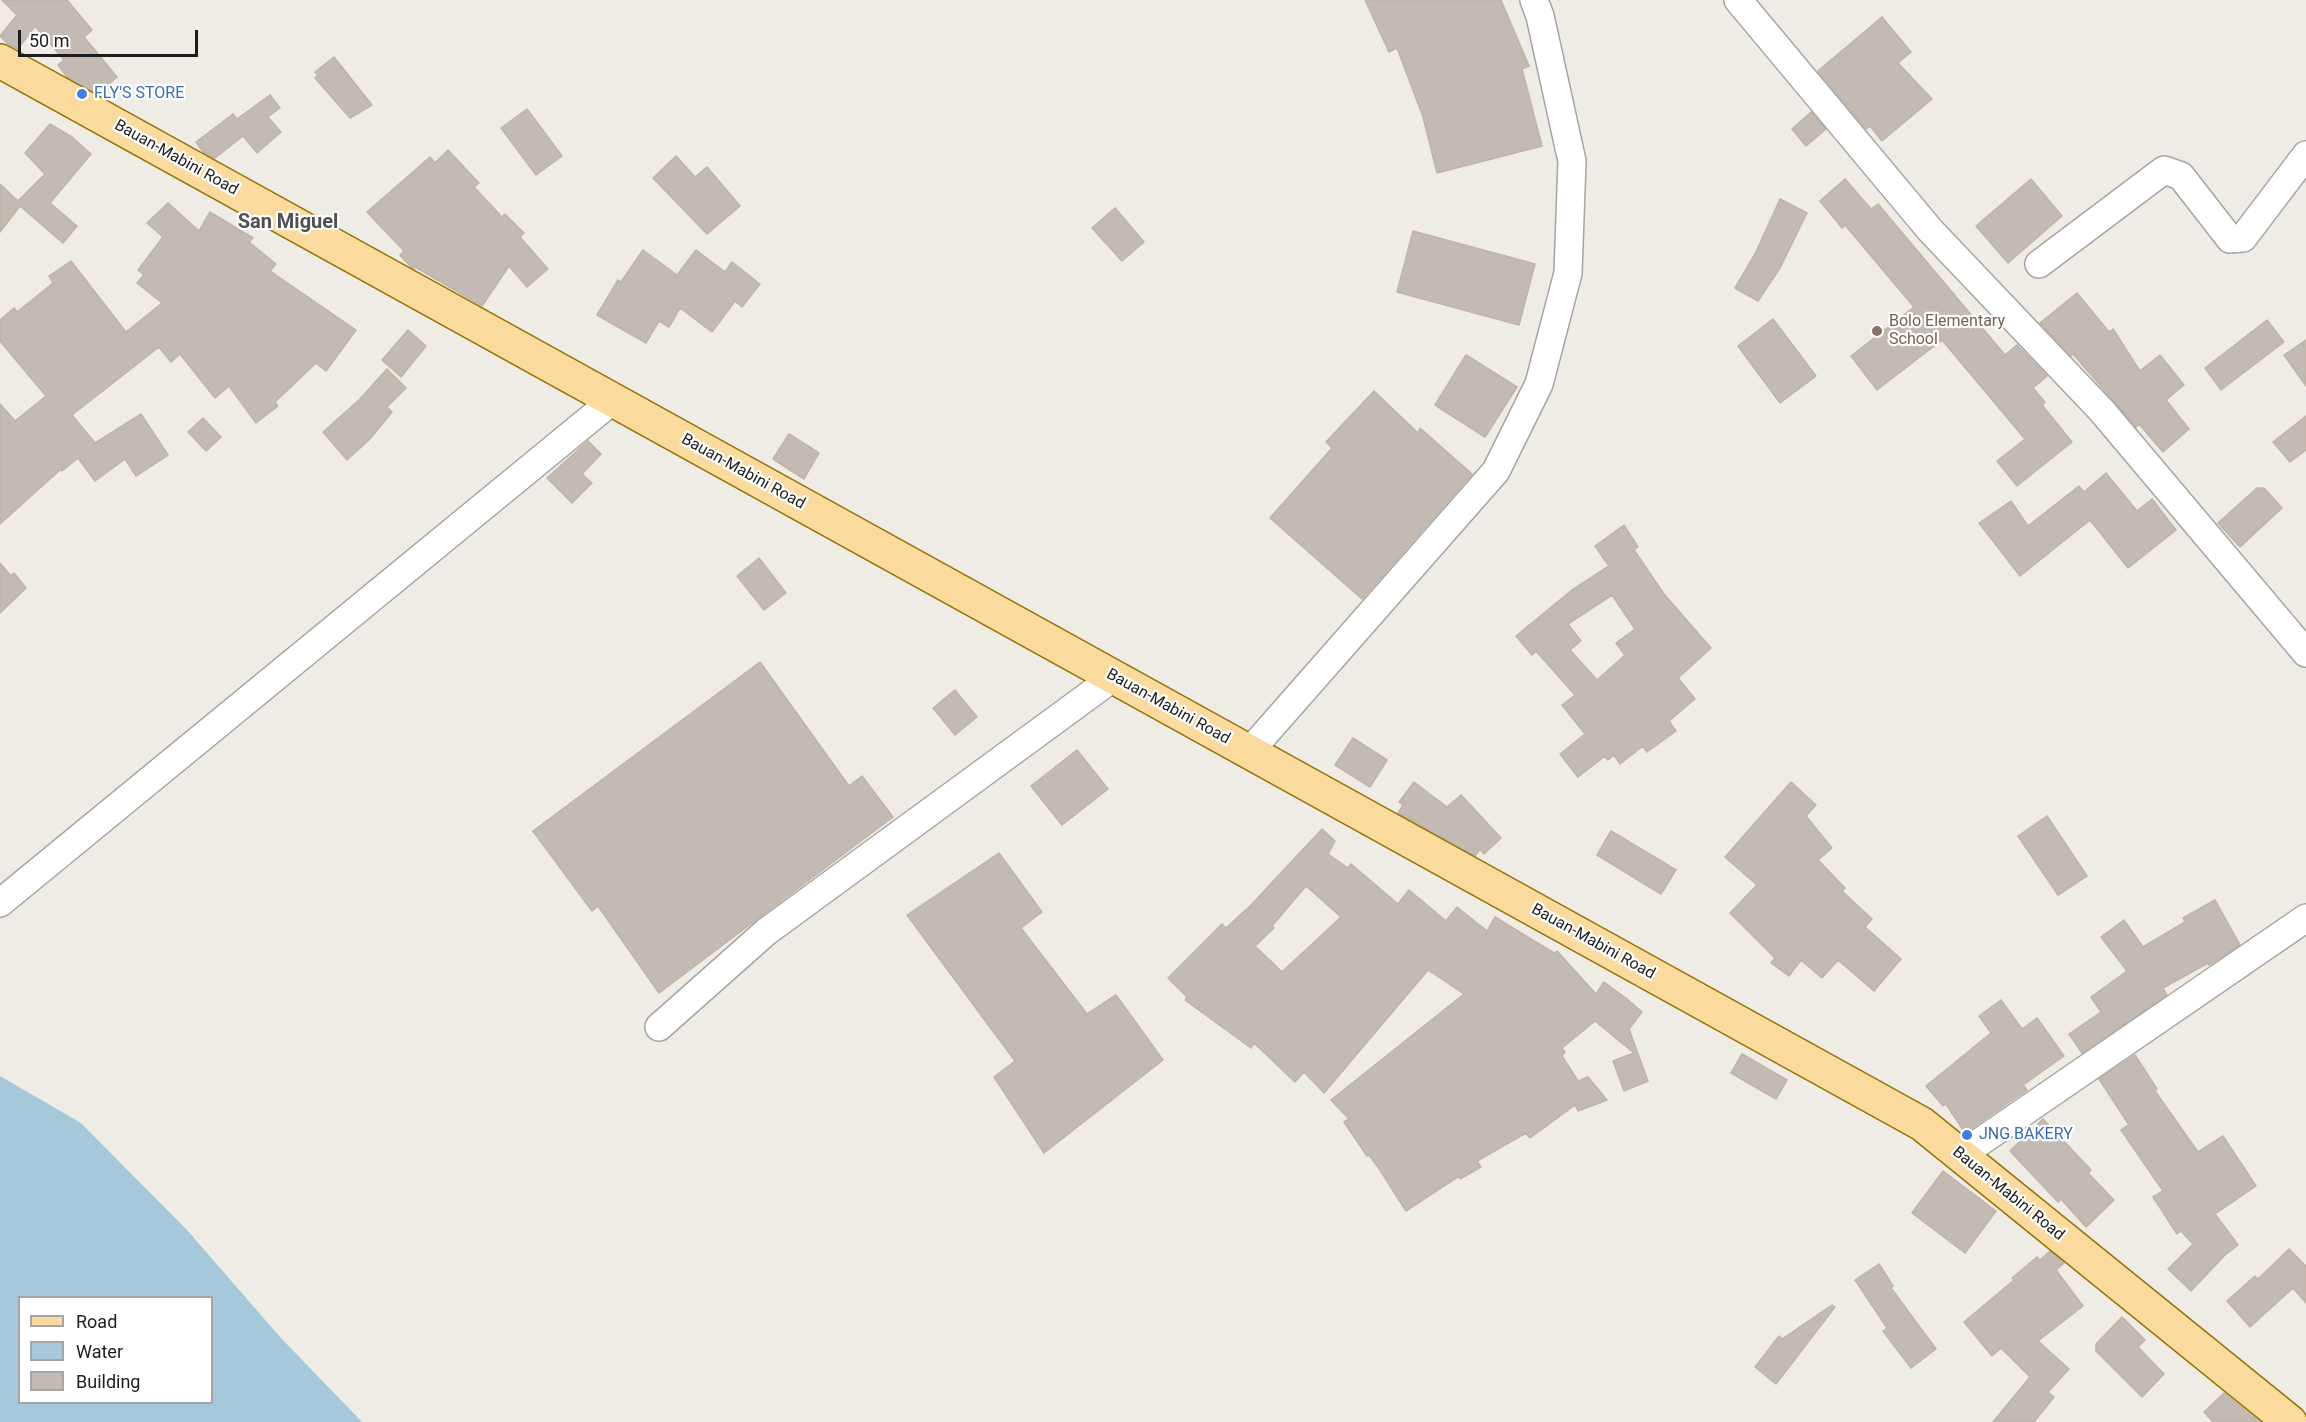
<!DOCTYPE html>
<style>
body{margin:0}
#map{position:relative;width:2306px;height:1422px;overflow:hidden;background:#eeece4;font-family:Roboto,sans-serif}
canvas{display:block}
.legend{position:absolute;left:18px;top:1296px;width:195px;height:108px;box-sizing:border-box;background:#fff;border:2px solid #a5a5a5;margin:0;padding:8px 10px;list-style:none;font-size:18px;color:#1d1d1d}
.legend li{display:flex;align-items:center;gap:12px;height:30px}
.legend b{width:30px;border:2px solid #a5a5a5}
.scale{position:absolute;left:18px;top:30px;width:180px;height:27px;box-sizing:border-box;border:3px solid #1d1d1d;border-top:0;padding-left:8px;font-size:18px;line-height:21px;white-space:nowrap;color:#1d1d1d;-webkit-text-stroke:4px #fff;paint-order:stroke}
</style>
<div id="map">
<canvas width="2306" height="1422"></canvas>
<ul class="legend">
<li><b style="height:8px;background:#fadb9d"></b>Road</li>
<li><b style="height:16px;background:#a5c9db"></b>Water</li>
<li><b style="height:16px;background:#c3bbb3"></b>Building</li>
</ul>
<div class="scale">50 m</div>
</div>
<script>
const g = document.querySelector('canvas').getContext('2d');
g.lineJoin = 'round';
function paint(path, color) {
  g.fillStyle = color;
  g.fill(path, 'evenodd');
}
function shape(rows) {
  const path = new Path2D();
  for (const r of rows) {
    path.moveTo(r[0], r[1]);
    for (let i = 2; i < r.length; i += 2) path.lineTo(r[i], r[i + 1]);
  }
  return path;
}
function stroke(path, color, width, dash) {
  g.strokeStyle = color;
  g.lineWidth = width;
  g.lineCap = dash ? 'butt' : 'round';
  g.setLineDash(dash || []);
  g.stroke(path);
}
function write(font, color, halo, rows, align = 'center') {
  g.font = font + ' Roboto,sans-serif';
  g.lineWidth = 4.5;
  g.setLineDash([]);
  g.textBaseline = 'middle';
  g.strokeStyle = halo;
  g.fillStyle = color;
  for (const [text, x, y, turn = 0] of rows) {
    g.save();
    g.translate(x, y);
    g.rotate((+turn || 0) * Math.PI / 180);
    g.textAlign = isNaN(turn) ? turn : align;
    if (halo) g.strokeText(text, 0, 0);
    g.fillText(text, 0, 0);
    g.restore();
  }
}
paint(shape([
 [0,1076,81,1123,187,1230,280,1337,362,1422,0,1422],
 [20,1298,212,1298,212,1402,20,1402]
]), '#a5c9db');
const building = shape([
 [2,0,67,0,92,30,84,37,117,77,98,94,67,77,58,65,64,60,35,26,18,49,8,44,0,36,17,15,2,0],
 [1365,0,1501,0,1529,66,1522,69,1542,146,1437,173,1423,117,1397,48,1389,52,1365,0],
 [1882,17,1911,52,1898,63,1932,99,1882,141,1870,126,1866,129,1818,71,1882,17],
 [334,57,372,105,350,118,315,78,318,75,315,72,334,57],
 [270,95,280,108,268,117,281,132,257,153,243,136,215,158,204,153,196,142,233,114,237,119,270,95],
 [527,109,562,156,536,175,501,128,527,109],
 [1811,112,1826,129,1806,146,1792,129,1811,112],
 [50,124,72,137,91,154,50,203,77,226,63,243,20,206,0,232,0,184,18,201,45,174,25,153,50,124],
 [448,150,479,183,474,187,502,217,505,214,524,233,520,237,548,269,527,287,509,266,482,306,417,268,412,268,400,255,404,251,367,212,430,157,435,163,448,150],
 [676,156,695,177,707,167,740,206,707,234,653,178,676,156],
 [1845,179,1871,209,1878,204,2005,355,2017,345,2047,376,2033,388,2045,402,2042,405,2072,442,2017,486,1997,461,2025,439,1942,340,1877,390,1851,356,1914,307,1845,225,1842,228,1820,201,1845,179],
 [2031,179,2062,216,2008,263,1976,226,2031,179],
 [1780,199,1807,213,1780,268,1758,301,1735,288,1755,254,1780,199],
 [168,203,199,231,210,212,253,238,249,242,276,264,270,271,356,330,326,371,316,363,275,402,278,406,256,423,229,386,215,398,180,354,171,362,159,347,72,415,95,443,141,414,168,455,136,476,125,459,95,481,78,458,62,471,61,469,0,524,0,404,15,421,46,396,0,341,0,320,14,308,17,312,53,283,49,276,71,261,126,332,162,303,137,283,144,275,138,270,163,237,147,223,168,203],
 [1115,208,1144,242,1122,261,1092,228,1115,208],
 [1413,231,1535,264,1519,325,1397,292,1413,231],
 [643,250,677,275,696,250,725,272,732,262,760,284,742,307,735,301,712,332,680,308,669,327,659,321,646,343,597,315,618,280,621,282,643,250],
 [2077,293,2109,332,2113,329,2140,371,2160,355,2184,385,2166,400,2189,429,2163,452,2139,424,2136,427,2073,354,2071,356,2040,323,2077,293],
 [1773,319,1816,376,1780,403,1738,346,1773,319],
 [2267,320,2284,342,2221,390,2205,368,2267,320],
 [408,330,426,346,401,377,382,360,408,330],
 [2306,340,2306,386,2284,355,2306,340],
 [1466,355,1517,387,1485,437,1435,405,1466,355],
 [387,369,406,388,387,407,392,412,369,440,347,460,323,432,359,400,387,369],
 [1374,391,1418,433,1420,428,1472,474,1362,599,1270,518,1332,448,1326,442,1374,391],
 [2306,416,2306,450,2290,462,2273,442,2306,416],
 [203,418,221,437,206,451,188,432,203,418],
 [789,434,819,453,804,479,773,459,789,434],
 [588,441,601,454,582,474,592,483,572,503,547,478,588,441],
 [2106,473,2137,511,2152,499,2176,530,2128,568,2090,520,2020,576,1979,523,2011,501,2028,526,2079,486,2084,492,2106,473],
 [2257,488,2264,488,2282,508,2240,547,2218,523,2257,488],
 [1624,525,1638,547,1634,550,1664,594,1711,648,1678,678,1695,699,1669,721,1676,731,1647,752,1643,746,1620,764,1614,755,1608,760,1605,756,1578,777,1560,754,1585,734,1562,705,1575,695,1536,651,1532,655,1516,636,1572,590,1609,566,1595,546,1624,525],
 [1612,595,1635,629,1616,643,1625,655,1597,680,1570,650,1581,641,1568,624,1612,595],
 [759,558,786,593,764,610,737,576,759,558],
 [0,563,11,576,14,573,26,588,0,613,0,563],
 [760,662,849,786,862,776,893,817,659,993,598,906,592,911,533,831,760,662],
 [955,690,977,717,955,735,933,708,955,690],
 [1353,738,1387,760,1370,787,1335,765,1353,738],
 [1077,750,1108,789,1062,825,1031,786,1077,750],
 [1414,782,1447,807,1461,795,1501,838,1484,854,1480,849,1475,856,1398,813,1403,805,1399,802,1414,782],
 [1791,782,1816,805,1806,816,1832,848,1818,860,1845,888,1842,891,1872,919,1865,927,1901,959,1874,991,1838,960,1822,978,1801,960,1789,976,1771,963,1775,958,1730,913,1757,885,1725,857,1791,782],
 [2047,816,2087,876,2058,895,2018,836,2047,816],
 [1322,829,1335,841,1328,854,1348,868,1351,864,1398,904,1409,890,1446,921,1457,907,1487,931,1495,917,1554,953,1557,951,1596,994,1604,982,1627,999,1642,1012,1629,1029,1648,1081,1624,1091,1613,1061,1634,1053,1595,1021,1562,1048,1565,1052,1562,1056,1578,1081,1588,1077,1607,1100,1578,1111,1575,1105,1530,1138,1526,1133,1477,1161,1481,1167,1460,1179,1459,1176,1406,1211,1380,1170,1369,1155,1367,1156,1344,1122,1349,1119,1331,1100,1464,994,1428,970,1324,1093,1304,1072,1295,1082,1254,1043,1251,1048,1185,1000,1187,997,1168,978,1222,924,1226,928,1251,905,1322,829],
 [1306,886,1341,917,1282,972,1255,946,1274,928,1272,926,1306,886],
 [1611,831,1676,870,1661,894,1597,855,1611,831],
 [999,853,1042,912,1021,928,1087,1014,1116,995,1163,1060,1044,1153,994,1077,1015,1061,907,915,999,853],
 [2215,900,2240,945,2209,965,2208,963,2163,988,2167,995,2082,1053,2069,1034,2101,1012,2091,997,2127,971,2101,937,2124,920,2143,947,2185,922,2183,918,2215,900],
 [2001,1000,2022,1029,2037,1018,2064,1056,2023,1085,2027,1090,1965,1133,1946,1104,1943,1106,1926,1086,1991,1033,1979,1016,2001,1000],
 [1742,1054,1787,1080,1776,1099,1731,1073,1742,1054],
 [2135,1055,2157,1089,2155,1091,2198,1152,2223,1136,2256,1186,2215,1214,2238,1245,2225,1255,2191,1291,2168,1269,2193,1244,2181,1231,2177,1234,2153,1197,2163,1191,2121,1130,2129,1125,2099,1079,2135,1055],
 [2043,1119,2091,1170,2088,1173,2114,1200,2086,1227,2061,1199,2058,1202,2010,1151,2043,1119],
 [1943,1171,1996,1211,1965,1253,1912,1213,1943,1171],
 [2289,1249,2306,1266,2306,1303,2293,1288,2250,1327,2227,1301,2255,1276,2258,1279,2289,1249],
 [2050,1251,2064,1263,2056,1270,2083,1306,2038,1341,2069,1369,2048,1392,2054,1397,2034,1422,1993,1422,2030,1377,2001,1348,1992,1356,1964,1322,2014,1280,2012,1278,2037,1257,2040,1260,2050,1251],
 [1879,1264,1893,1286,1891,1288,1936,1349,1911,1368,1883,1331,1887,1328,1855,1280,1879,1264],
 [1832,1305,1835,1307,1776,1384,1755,1367,1779,1336,1782,1339,1832,1305],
 [2122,1317,2145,1340,2138,1347,2164,1374,2142,1397,2096,1351,2096,1344,2122,1317],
 [2224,1393,2260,1422,2213,1422,2204,1412,2224,1393]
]);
paint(building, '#c3bbb3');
stroke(building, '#c0b4a6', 1.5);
const minor = shape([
 [1738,0,1930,230,2102,411,2306,653],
 [2039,264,2164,170,2181,176,2230,239,2243,238,2306,155],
 [1249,752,1496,471,1539,384,1568,273,1572,161,1540,16,1534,0],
 [0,903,613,400],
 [659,1027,766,932,1114,677],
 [1961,1155,2306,918]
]);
const major = shape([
 [0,61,1922,1124,2290,1422]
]);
stroke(minor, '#a4a4a4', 30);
stroke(major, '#947203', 36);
stroke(minor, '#fff', 27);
stroke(major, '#fadb9d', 33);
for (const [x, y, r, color] of [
 [82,94,6,"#3f7fe0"],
 [1877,331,6,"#8d6e63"],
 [1967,1135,6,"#3f7fe0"]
]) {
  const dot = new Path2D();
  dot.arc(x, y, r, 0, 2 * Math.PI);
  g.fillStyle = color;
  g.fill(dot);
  stroke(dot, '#fff', 2);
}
write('16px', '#366cbe', '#fff', [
 ["FLY'S STORE",94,94],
 ["JNG BAKERY",1979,1135]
], 'left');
write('16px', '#1d1d1d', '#fff', [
 ["Bauan-Mabini Road",176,158,29],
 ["Bauan-Mabini Road",743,472,29],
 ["Bauan-Mabini Road",1168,707,29],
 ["Bauan-Mabini Road",1593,942,29],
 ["Bauan-Mabini Road",2008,1194,39]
]);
write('16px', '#785e54', '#fff', [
 ["Bolo Elementary",1889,322],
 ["School",1889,340]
], 'left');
write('bold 20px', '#505050', '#fff', [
 ["San Miguel",288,223]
]);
</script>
